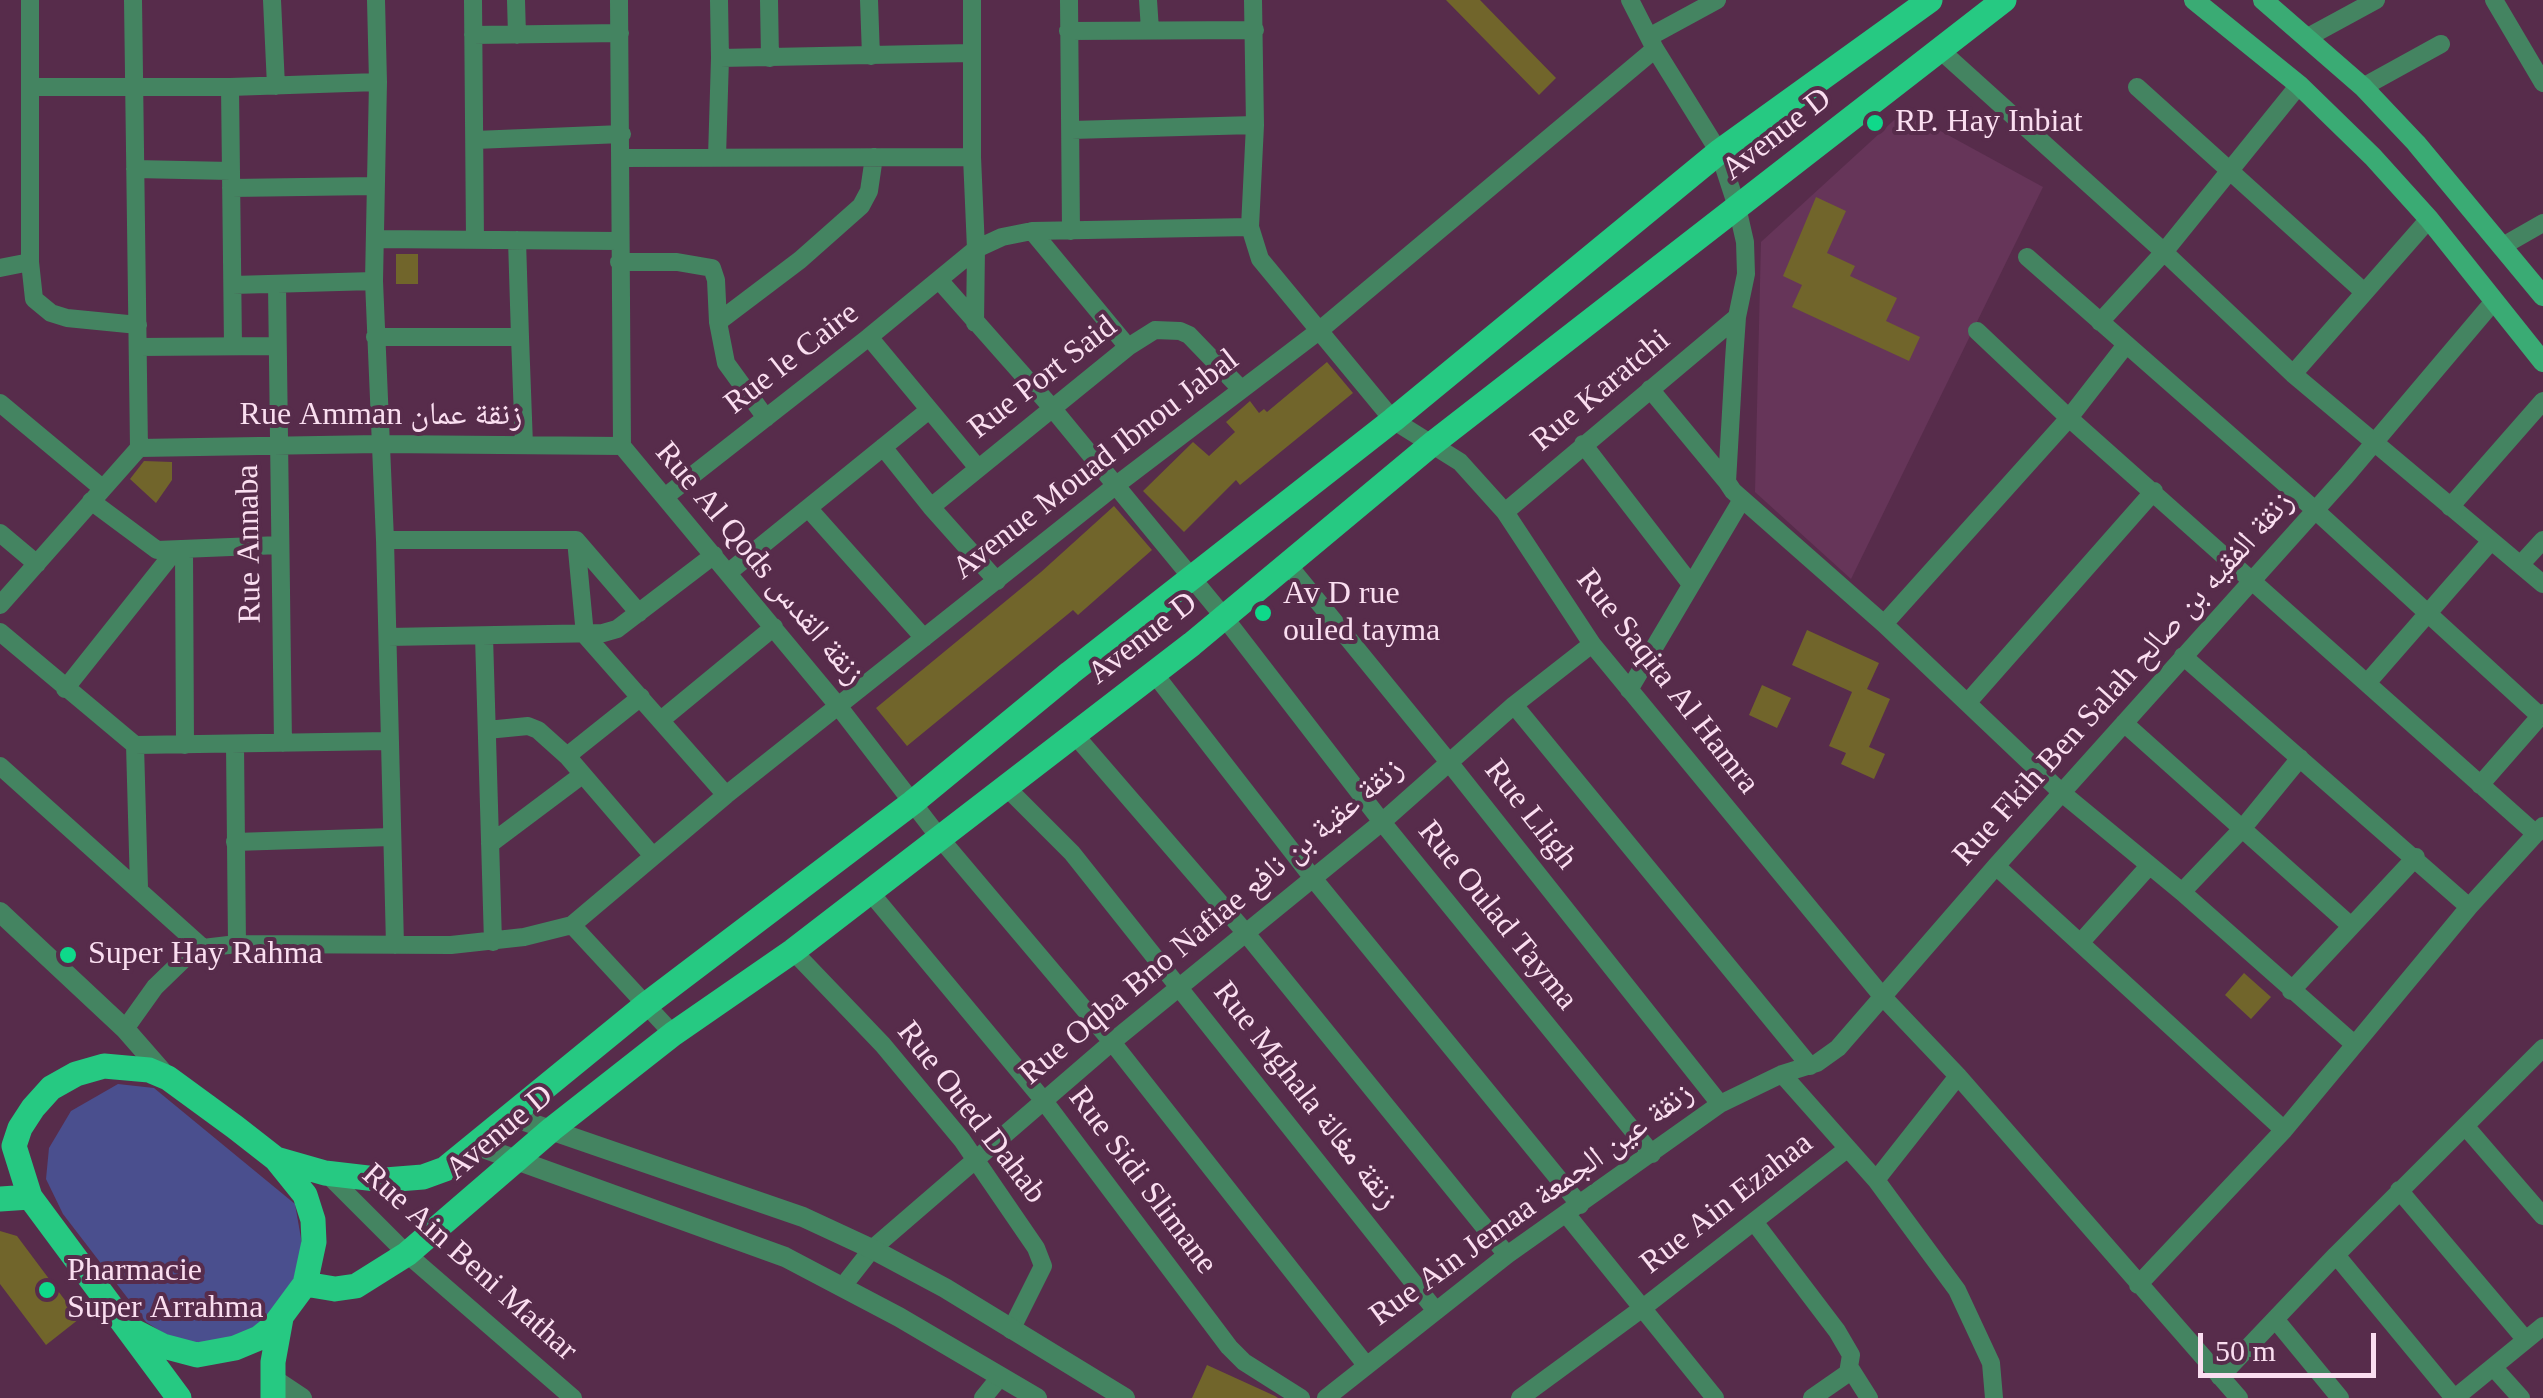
<!DOCTYPE html>
<meta charset="utf-8">
<style>
body{margin:0}
#map{position:relative;width:2543px;height:1398px;overflow:hidden;background:#572c4b;font-family:"Times New Roman",serif}
canvas{display:block}
.scale{position:absolute;left:2198px;top:1333px;width:178px;height:45px;box-sizing:border-box;border:5px solid #fadef0;border-top:0;padding-left:12px;font-size:30px;line-height:35px;white-space:nowrap;color:#fadef0;-webkit-text-stroke:8px #572c4b;paint-order:stroke}
</style>
<div id="map">
<canvas width="2543" height="1398"></canvas>
<div class="scale">50 m</div>
</div>
<script>
const g = document.querySelector('canvas').getContext('2d');
g.lineJoin = 'round';
function paint(path, color) {
  g.fillStyle = color;
  g.fill(path, 'evenodd');
}
function shape(rows) {
  const path = new Path2D();
  for (const r of rows) {
    path.moveTo(r[0], r[1]);
    for (let i = 2; i < r.length; i += 2) path.lineTo(r[i], r[i + 1]);
  }
  return path;
}
function stroke(path, color, width, dash) {
  g.strokeStyle = color;
  g.lineWidth = width;
  g.lineCap = dash ? 'butt' : 'round';
  g.setLineDash(dash || []);
  g.stroke(path);
}
function write(font, color, halo, rows, align = 'center') {
  g.font = font + ' "Times New Roman","Noto Naskh Arabic",serif';
  g.lineWidth = 8;
  g.setLineDash([]);
  g.textBaseline = 'middle';
  g.strokeStyle = halo;
  g.fillStyle = color;
  for (const [text, x, y, turn = 0] of rows) {
    g.save();
    g.translate(x, y);
    g.rotate((+turn || 0) * Math.PI / 180);
    g.textAlign = isNaN(turn) ? turn : align;
    if (halo) g.strokeText(text, 0, 0);
    g.fillText(text, 0, 0);
    g.restore();
  }
}
paint(shape([
 [1904,111,2043,187,1851,579,1755,492,1761,242]
]), '#663559');
paint(shape([
 [118,1084,154,1088,295,1204,302,1244,292,1286,272,1316,246,1334,210,1343,176,1341,146,1322,63,1214,46,1179,49,1148,71,1111]
]), '#4a4f8e');
paint(shape([
 [1446,0,1480,0,1556,78,1539,95],
 [1816,197,1846,211,1827,253,1855,266,1850,276,1897,298,1886,321,1920,337,1909,361,1792,307,1802,285,1783,276],
 [396,254,418,254,418,284,396,284],
 [1327,362,1353,393,1240,485,1236,480,1184,532,1143,491,1193,442,1209,456,1235,432,1226,422,1250,401,1259,413,1264,409,1267,412],
 [144,461,172,462,172,480,156,503,130,479],
 [1114,506,1152,550,1078,615,1073,610,907,746,876,708,1041,572],
 [1807,630,1879,663,1867,689,1890,699,1869,747,1885,754,1874,779,1841,764,1846,753,1829,746,1852,692,1792,665],
 [1762,685,1791,698,1777,728,1749,715],
 [2244,973,2271,997,2251,1019,2225,995],
 [0,1231,17,1236,79,1319,46,1345,0,1284],
 [1207,1365,1275,1396,1278,1398,1192,1398]
]), '#71652b');
stroke(shape([
 [30,0,30,262,34,299,51,313,67,318,138,325],
 [272,0,276,86],
 [376,0,378,82,374,281,385,540,395,945],
 [473,0,475,240],
 [516,0,517,35],
 [619,0,622,446,839,707,939,837,1112,1042,1366,1365],
 [719,0,720,58,971,53],
 [769,0,770,58],
 [869,0,871,56],
 [1069,0,1071,231],
 [1148,0,1150,30],
 [1253,0,1255,125,1250,227,1260,259,1393,420,1460,462,1505,512,1592,644,1882,996,1958,1076,2239,1398],
 [1630,0,1655,49,1719,152,1737,207,1745,242,1746,274,1737,317,1734,360,1727,482,1733,491,1884,624,2062,793,2182,892,2354,1044],
 [2494,0,2543,83],
 [1068,31,1255,30],
 [473,35,620,33],
 [1649,37,1717,0],
 [2308,37,2376,0],
 [1939,49,2164,252,2293,374,2543,584],
 [31,87,230,87,378,82],
 [230,87,233,346],
 [2137,87,2364,292],
 [2363,87,2441,44],
 [1071,130,1255,125],
 [475,140,622,134],
 [717,157,720,58],
 [621,158,972,157],
 [135,169,231,171],
 [231,188,375,186],
 [1032,231,1128,347],
 [375,239,618,241],
 [517,240,520,337],
 [2501,247,2543,223],
 [2027,257,2315,510,2540,716],
 [619,262,677,262,712,268,716,280,718,322,726,363,766,418],
 [0,268,30,262],
 [939,280,1053,409,1224,617,1382,822,1652,1154],
 [233,285,374,281],
 [277,285,283,743],
 [718,322,800,260,861,206,869,191,874,157],
 [2100,322,2164,252,2299,85],
 [975,323,976,249,1002,237,1032,231,1250,227],
 [1977,331,2069,418,2536,834],
 [375,337,520,337,524,445],
 [869,337,978,468],
 [138,347,277,346],
 [2293,374,2429,219],
 [1650,389,1727,482],
 [0,403,102,488],
 [1583,444,1690,583],
 [883,447,931,507,997,581],
 [139,448,379,444,622,446],
 [666,496,869,337,976,249,972,157,972,0],
 [91,501,157,550,280,545],
 [931,507,1128,347,1155,330,1180,331,1189,335,1241,389],
 [2450,507,2543,401],
 [808,508,924,638],
 [1505,512,1737,317],
 [0,533,37,564],
 [385,540,576,540,639,613],
 [576,540,585,635,726,795],
 [184,551,185,745],
 [2521,564,2543,540],
 [1289,566,1448,761,1720,1104],
 [729,572,929,410],
 [0,605,139,448,133,0],
 [1884,624,2069,418,2125,346],
 [0,632,135,745,389,741],
 [484,636,493,942],
 [388,637,603,633,617,629,714,555],
 [2183,656,2469,907],
 [1153,672,1312,877,1580,1205],
 [2367,683,2491,541],
 [65,689,174,552],
 [1629,690,1741,501],
 [1968,702,2154,491],
 [1514,705,1810,1066],
 [661,720,774,627],
 [2124,723,2351,926],
 [487,730,528,726,538,730,567,756,652,855],
 [1074,734,1245,932,1507,1255],
 [135,745,139,888],
 [235,745,237,944],
 [567,756,641,697],
 [0,766,203,948],
 [2480,785,2543,713],
 [1005,786,1072,853,1436,1311],
 [235,842,391,837],
 [490,844,582,775],
 [1996,866,2284,1130],
 [870,892,1044,1101,1229,1347,1244,1362,1301,1398],
 [2182,892,2242,829,2300,758],
 [572,925,673,1034],
 [2081,942,2149,866],
 [793,951,883,1045,962,1140,1036,1248,1043,1266,1011,1330],
 [2291,991,2416,857],
 [125,1029,155,987,186,957,203,948,237,944,451,945,524,937,572,925,726,795,1115,486,1320,330,1655,49],
 [1782,1074,1876,1180,1957,1290,1991,1363,1994,1398],
 [2466,1127,2543,1216],
 [326,1173,407,1254,573,1398],
 [1876,1180,1958,1076],
 [2399,1190,2525,1339],
 [1567,1215,1715,1398],
 [1755,1223,1837,1331,1851,1355,1848,1373,1812,1398],
 [2336,1255,2454,1398],
 [2138,1285,2284,1130,2469,907,2543,826],
 [843,1286,872,1249,1112,1042,1382,822,1514,705,1592,644],
 [2275,1319,2340,1398],
 [1850,1368,1869,1398],
 [2494,1368,2521,1398],
 [2220,1377,2336,1255,2543,1048],
 [983,1398,1000,1377],
 [1326,1398,1507,1255,1720,1104,1782,1074,1817,1063,1838,1048,1996,866,2346,476,2494,301],
 [1520,1398,1644,1307,1847,1149],
 [2455,1398,2543,1326]
]), '#448461', 18);
stroke(shape([
 [0,912,125,1029,167,1077],
 [510,1116,803,1217,872,1249,945,1288,1125,1398],
 [475,1145,785,1257,899,1317,1037,1398],
 [272,1378,302,1398]
]), '#448461', 20);
stroke(shape([
 [2194,0,2299,85,2373,157,2429,219,2543,362],
 [2263,0,2363,87,2416,143,2543,296]
]), '#3aab74', 20);
stroke(shape([
 [276,1159,325,1173,385,1180,423,1177,445,1169,647,1004,912,803,1070,673,1393,420,1719,152,1930,0],
 [0,1199,30,1197],
 [305,1284,335,1289,356,1286,407,1254,552,1129,673,1034,793,951,1192,644,1432,444,2004,0],
 [128,1328,163,1346,197,1355,235,1348,259,1338,274,1326,305,1284,314,1242,313,1220,305,1195,276,1159,235,1127,168,1078,149,1070,104,1066,76,1074,51,1088,33,1108,20,1128,14,1146,30,1197,179,1398],
 [273,1398,273,1362,281,1318]
]), '#26c982', 25);
for (const [x, y, r, color] of [
 [1875,123,10,"#0ed98a"],
 [1263,613,10,"#0ed98a"],
 [68,955,10,"#0ed98a"],
 [47,1290,10,"#0ed98a"]
]) {
  const dot = new Path2D();
  dot.arc(x, y, r, 0, 2 * Math.PI);
  g.fillStyle = color;
  g.fill(dot);
  stroke(dot, '#572c4b', 4);
}
write('32px', '#fadef0', '#572c4b', [
 ["RP. Hay Inbiat",1895,123],
 ["Av D rue",1283,595],
 ["ouled tayma",1283,632],
 ["Super Hay Rahma",88,955],
 ["Pharmacie",67,1272],
 ["Super Arrahma",67,1309]
], 'left');
write('32px', '#fadef0', '#572c4b', [
 ["Avenue D",1777,135,-38],
 ["Rue le Caire",792,359,-38],
 ["Rue Port Said",1043,378,-38],
 ["Rue Karatchi",1601,391,-40],
 ["Rue Amman زنقة عمان",381,416],
 ["Avenue Mouad Ibnou Jabal",1096,465,-38],
 ["Rue Annaba",250,544,-91],
 ["Rue Al Qods زنقة القدس",759,564,50],
 ["Avenue D",1143,639,-38],
 ["Rue Fkih Ben Salah زنقة الفقيه بن صالح",2124,679,-48],
 ["Rue Saqita Al Hamra",1667,682,52],
 ["Rue Lligh",1530,815,52],
 ["Rue Oulad Tayma",1497,916,51],
 ["Rue Oqba Bno Nafiae زنقة عقبة بن نافع",1212,922,-40],
 ["Rue Mghala زنقة مغالة",1305,1096,52],
 ["Rue Oued Dahab",971,1113,52],
 ["Avenue D",500,1133,-40],
 ["Rue Sidi Slimane",1142,1181,53],
 ["Rue Ain Ezahaa",1727,1204,-38],
 ["Rue Ain Jemaa زنقة عين الجمعة",1532,1205,-36],
 ["Rue Ain Beni Mathar",469,1263,42]
]);
</script>
